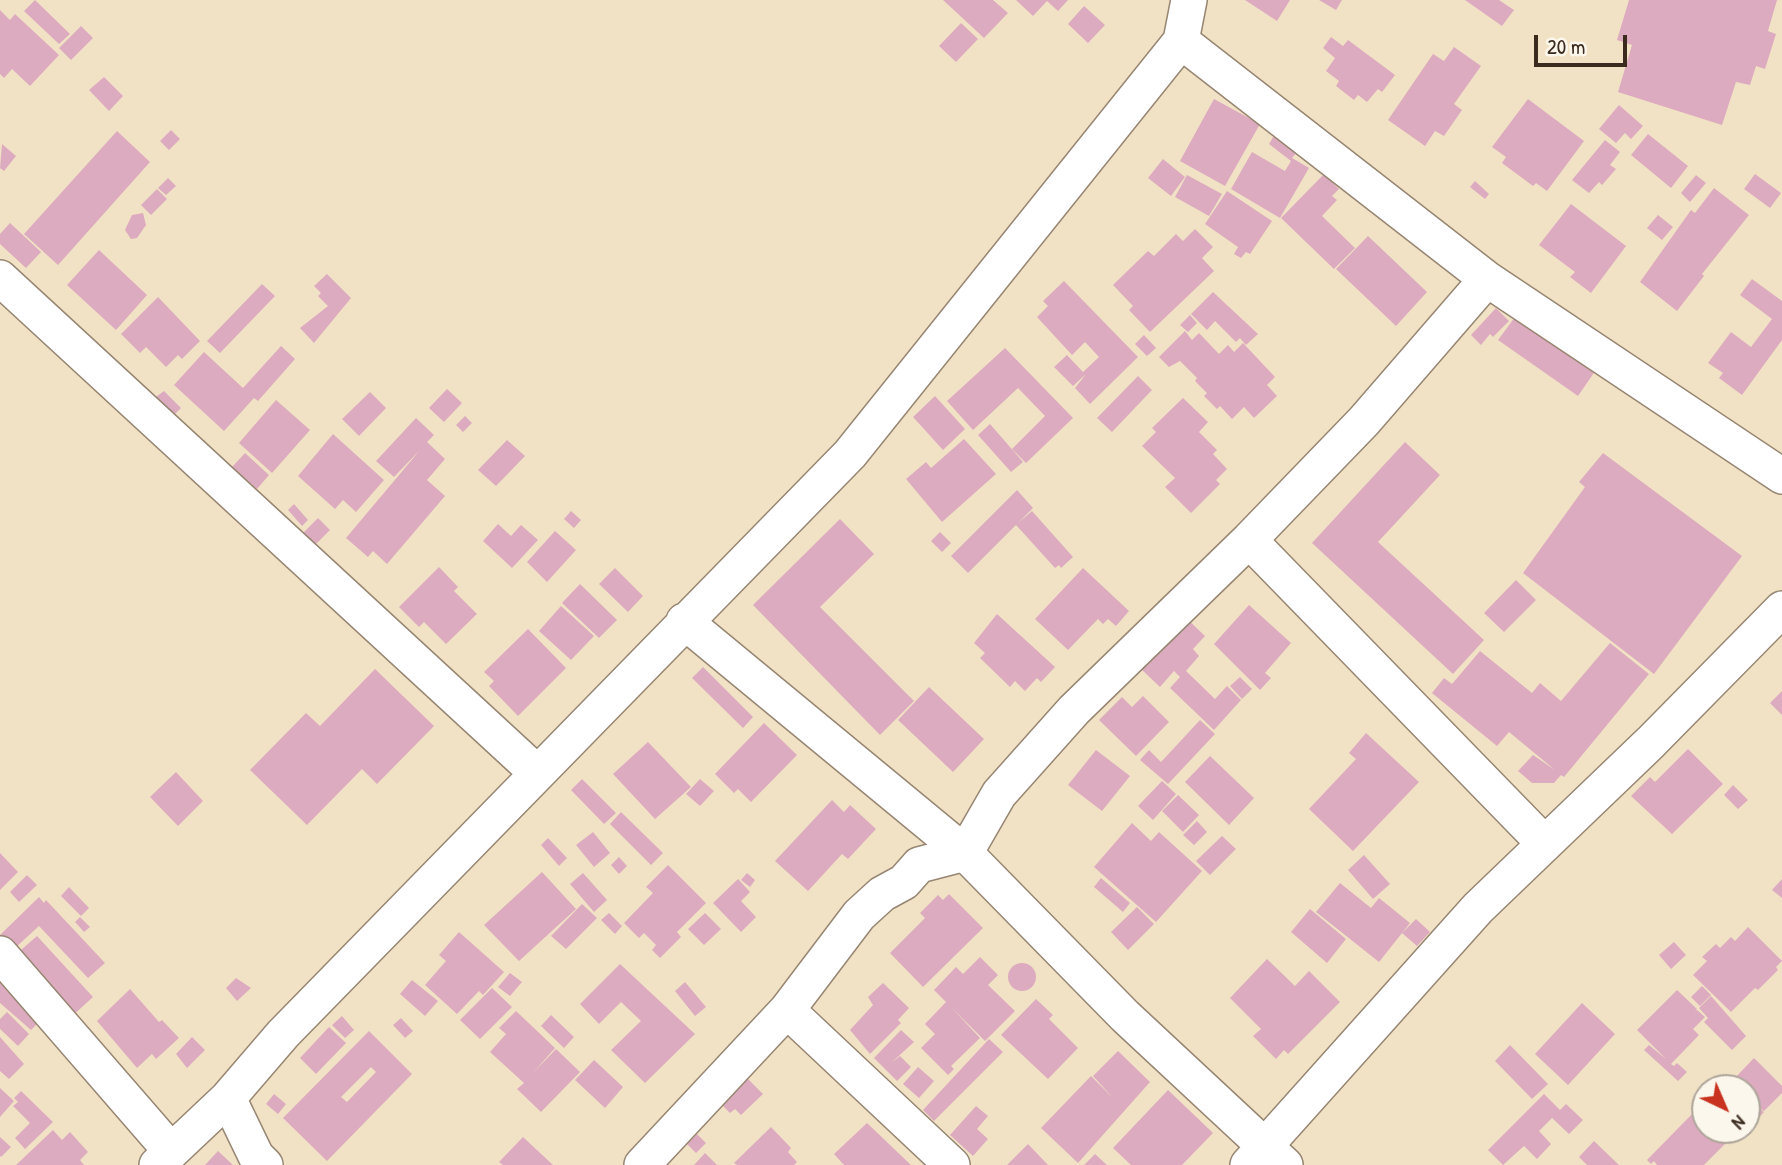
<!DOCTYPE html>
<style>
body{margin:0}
#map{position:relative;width:1782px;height:1165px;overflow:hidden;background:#f2e2c5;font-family:"Patrick Hand",sans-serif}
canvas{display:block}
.north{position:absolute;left:1691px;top:1074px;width:70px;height:70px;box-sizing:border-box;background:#fbf7ec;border:2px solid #aea59a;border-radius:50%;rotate:136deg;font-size:19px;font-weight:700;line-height:28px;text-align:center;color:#3b2a1e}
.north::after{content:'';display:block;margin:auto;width:24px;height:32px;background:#c8321e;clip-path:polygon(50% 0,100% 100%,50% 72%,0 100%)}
.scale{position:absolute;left:1534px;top:35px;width:93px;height:32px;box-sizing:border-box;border:4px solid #3b2a1e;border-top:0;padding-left:9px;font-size:21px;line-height:24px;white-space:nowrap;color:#3b2a1e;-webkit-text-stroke:5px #fbf7ec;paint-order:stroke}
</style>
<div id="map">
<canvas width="1782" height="1165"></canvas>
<div class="north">N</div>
<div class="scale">20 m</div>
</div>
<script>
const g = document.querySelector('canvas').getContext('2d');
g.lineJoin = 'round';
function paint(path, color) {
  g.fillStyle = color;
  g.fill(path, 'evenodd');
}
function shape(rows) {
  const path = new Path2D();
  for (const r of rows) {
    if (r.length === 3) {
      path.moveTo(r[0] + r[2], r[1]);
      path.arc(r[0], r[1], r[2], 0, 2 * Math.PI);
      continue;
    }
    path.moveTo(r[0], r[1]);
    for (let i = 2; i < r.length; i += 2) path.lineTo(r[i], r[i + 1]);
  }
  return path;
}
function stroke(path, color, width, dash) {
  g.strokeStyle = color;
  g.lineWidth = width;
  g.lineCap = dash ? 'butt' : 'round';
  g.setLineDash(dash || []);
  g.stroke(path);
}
paint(shape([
 [35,0,70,34,59,44,24,11],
 [943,0,993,0,1008,13,984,38],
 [1016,0,1068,0,1058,11,1047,1,1033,16],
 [1245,0,1290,0,1277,21],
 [1319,0,1342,0,1336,10],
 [1465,0,1499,0,1514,10,1502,26],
 [1629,0,1777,0,1768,31,1776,34,1765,69,1756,66,1750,85,1736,82,1722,125,1618,92,1632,45,1617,40],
 [1084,6,1105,25,1088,43,1068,24],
 [0,10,10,20,15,14,59,55,30,86,12,69,4,78,0,74],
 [961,23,978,39,956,62,939,46],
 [81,26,93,38,71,60,59,48],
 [1331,37,1343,46,1348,40,1395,75,1382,92,1378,89,1367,102,1358,95,1354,100,1336,86,1339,81,1326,71,1335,58,1323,48],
 [1454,47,1481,66,1454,104,1462,110,1444,136,1435,131,1425,146,1388,120,1433,54,1444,61],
 [104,77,123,96,109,111,89,90],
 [1214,99,1260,124,1225,186,1180,161],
 [1528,99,1584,141,1547,191,1536,183,1533,186,1502,163,1506,157,1492,147],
 [1619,105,1643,126,1631,139,1625,133,1616,143,1599,129],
 [171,130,180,139,169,150,160,141],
 [117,131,150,162,58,265,24,234],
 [1275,134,1298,151,1292,158,1309,168,1280,218,1231,189,1252,152,1285,171,1291,161,1269,144],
 [1648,134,1688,166,1671,188,1631,155],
 [1605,140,1620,152,1610,165,1616,169,1602,185,1599,182,1589,193,1572,180],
 [2,144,16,156,4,171,0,168],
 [1163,159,1185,177,1171,196,1148,178],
 [1324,174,1339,189,1332,196,1337,200,1322,216,1355,248,1334,269,1281,218],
 [1755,174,1781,193,1770,208,1744,189],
 [1187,175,1222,194,1209,216,1175,197],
 [1696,175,1706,183,1690,202,1681,193],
 [168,178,176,186,166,195,158,188],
 [1475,181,1489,194,1485,199,1470,187],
 [1714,188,1749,215,1702,274,1704,276,1677,311,1640,282,1691,210,1695,213],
 [157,189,167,199,151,215,141,205],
 [1227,191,1272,221,1250,254,1246,252,1241,258,1234,254,1238,247,1205,224],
 [1571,204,1626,246,1591,293,1570,277,1575,272,1539,245],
 [143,213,146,225,137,238,131,239,125,230,132,215],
 [1658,215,1673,227,1662,240,1647,228],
 [10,223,41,252,26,268,0,244,0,234],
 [1195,229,1213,247,1202,258,1214,271,1150,332,1129,310,1133,306,1113,285,1148,251,1154,256,1176,234,1183,241],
 [1368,236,1427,292,1396,326,1336,269],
 [99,250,147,295,116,330,67,285],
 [327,274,351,298,314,343,300,328,328,306,318,296,321,293,314,286],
 [1752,279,1782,301,1782,340,1742,395,1719,378,1723,373,1708,363,1731,332,1751,347,1772,319,1740,295],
 [1064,281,1138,357,1090,404,1075,388,1086,374,1073,386,1054,367,1067,355,1083,372,1099,357,1085,342,1072,355,1037,317,1048,306,1043,301],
 [262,284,275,296,220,353,207,341],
 [1213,292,1258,334,1246,345,1240,338,1236,342,1215,321,1207,330,1191,314],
 [158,297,200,341,182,359,178,355,166,367,146,347,140,353,121,334],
 [1496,308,1509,321,1493,337,1490,334,1481,345,1471,335],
 [1518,313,1598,367,1578,396,1498,340],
 [1190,315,1197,323,1188,332,1180,325],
 [1185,331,1192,340,1199,333,1219,354,1228,345,1234,352,1243,343,1275,377,1267,385,1277,396,1254,418,1244,407,1232,419,1220,406,1217,409,1204,396,1207,393,1195,381,1197,378,1180,361,1169,367,1159,357],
 [1144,335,1156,348,1147,356,1135,344],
 [281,346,295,359,258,401,254,398,224,431,174,385,204,352,243,388],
 [1005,348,1073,418,1026,463,1012,449,1045,416,1018,388,973,430,947,401],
 [1138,376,1152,390,1112,432,1097,418],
 [447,389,462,403,444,422,429,408],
 [164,391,181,408,173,416,156,397],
 [370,392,386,408,359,436,342,419],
 [935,396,965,429,943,450,913,417],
 [1183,398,1208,422,1199,432,1217,450,1213,454,1227,469,1216,480,1220,484,1191,513,1165,487,1175,478,1142,446,1156,432,1152,428],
 [276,400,310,430,272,473,239,443],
 [465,416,472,423,463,432,456,425],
 [416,418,434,435,427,442,445,459,427,480,445,496,387,564,373,551,368,557,346,538,420,450,394,477,376,461],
 [990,424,1023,462,1011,472,978,435],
 [333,434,384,480,356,512,343,500,335,509,298,476],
 [964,439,996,474,942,522,906,479,926,462,931,468],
 [507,440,525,456,496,486,478,470],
 [1405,442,1440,475,1378,542,1484,640,1453,674,1312,543],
 [245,453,269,475,257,489,232,467],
 [1603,453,1742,556,1654,674,1523,573,1585,487,1579,482],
 [1017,490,1033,508,1018,523,1032,511,1073,557,1061,568,1059,565,1055,568,1016,525,968,573,951,556],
 [294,504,308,520,302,526,288,510],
 [571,511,581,520,574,528,564,519],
 [318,518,330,530,315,545,303,533],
 [840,519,874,554,820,607,914,701,880,735,753,605],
 [498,524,511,536,521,525,538,540,512,568,483,541],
 [555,531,576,550,547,582,527,562],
 [940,532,951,543,942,552,931,541],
 [439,567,458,587,454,591,477,614,446,644,424,622,419,627,399,607],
 [615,568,643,596,628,612,599,584],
 [1083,568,1129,611,1116,626,1108,619,1103,624,1098,619,1068,650,1035,619],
 [1516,580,1536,600,1504,632,1484,613],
 [580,584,617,620,599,638,562,603],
 [1249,605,1291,643,1265,673,1271,678,1260,690,1214,644],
 [561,606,594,636,571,660,539,631],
 [997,614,1055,667,1041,682,1037,678,1025,691,1015,681,1010,687,980,658,985,653,974,643],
 [1184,616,1205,636,1193,649,1199,656,1186,671,1215,699,1227,686,1241,700,1214,730,1170,688,1180,677,1174,671,1160,687,1141,669],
 [528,629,566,668,518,716,489,686,494,681,484,672],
 [1610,643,1649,674,1564,777,1561,775,1554,783,1532,783,1518,771,1533,755,1555,770,1509,732,1497,746,1432,693,1444,678,1452,684,1480,651,1532,693,1540,683,1561,701],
 [703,667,753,717,743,728,692,678],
 [375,669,434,726,377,784,362,769,307,825,250,770,306,713,320,726],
 [1240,677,1252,689,1242,699,1230,686],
 [929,687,984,739,953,772,898,720],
 [1782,691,1782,715,1770,703],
 [1143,696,1169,722,1136,756,1099,720,1122,697,1132,707],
 [1200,720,1215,734,1168,784,1140,760,1149,750,1161,762],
 [764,723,797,755,751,802,738,789,734,793,715,774],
 [1366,733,1419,782,1353,851,1309,809,1356,759,1349,753],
 [648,742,691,787,655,819,613,774],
 [1688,749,1723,784,1672,834,1631,796,1650,777,1655,782],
 [1096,750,1130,776,1102,811,1068,785],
 [1210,756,1254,798,1229,825,1185,782],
 [176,772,203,801,178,826,150,797],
 [582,779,616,813,604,824,571,790],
 [700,779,714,791,700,806,686,794],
 [1162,781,1176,794,1153,820,1138,806],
 [1733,785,1748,800,1738,809,1724,795],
 [1178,795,1199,815,1183,832,1162,811],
 [832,800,844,812,850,805,876,829,848,859,842,854,808,891,775,861],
 [621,812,663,853,651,865,610,824],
 [1197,821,1207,832,1194,845,1183,835],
 [1132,823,1151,841,1159,832,1202,871,1156,922,1094,867],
 [593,832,610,853,594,867,576,845],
 [1222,836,1236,849,1210,875,1196,861],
 [548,838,567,858,559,866,541,845],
 [0,853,18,872,0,890],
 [1364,855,1390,884,1373,899,1348,870],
 [619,857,627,866,619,874,611,865],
 [668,865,706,903,677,932,681,937,660,958,652,950,656,945,644,933,639,938,624,923,653,893,646,887],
 [542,872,576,909,519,961,484,925],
 [583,873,607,900,594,912,570,884],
 [747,873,755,880,750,887,741,880],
 [27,875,37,885,19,902,10,892],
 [1101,878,1130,903,1123,912,1094,887],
 [738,879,750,892,741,901,756,917,741,932,713,903],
 [1782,879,1782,898,1772,890],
 [1340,883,1371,908,1379,898,1410,923,1379,962,1316,912],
 [69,887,89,908,81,916,61,896],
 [949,894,983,928,923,987,890,953,925,918,920,913,938,895,943,900],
 [39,897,44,903,46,900,105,963,88,978,39,926,14,949,0,935],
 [582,904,597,918,566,949,551,936],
 [1137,907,1154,924,1128,950,1111,932],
 [1310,909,1346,939,1327,963,1291,932],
 [609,913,622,926,615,934,601,920],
 [705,913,721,929,704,945,688,929],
 [80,917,90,927,84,932,75,922],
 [1416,919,1430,932,1417,946,1402,933],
 [1748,927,1782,961,1776,967,1778,970,1758,990,1755,988,1731,1012,1693,975,1707,961,1702,957,1716,944,1720,948,1731,937,1735,941],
 [459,932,504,972,483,995,479,991,457,1014,425,985,446,961,439,955],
 [37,936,93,997,70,1018,14,956],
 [1674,942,1686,955,1671,969,1659,955],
 [980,957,998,975,988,985,1015,1011,985,1041,951,1007,980,1038,951,1066,954,1069,948,1075,921,1048,935,1034,925,1024,946,1002,934,990,956,967,963,974],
 [1267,959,1295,986,1309,971,1340,1002,1288,1054,1284,1050,1276,1059,1253,1036,1261,1029,1230,998],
 [1022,977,14],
 [620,964,695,1034,645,1083,611,1050,641,1021,621,1002,599,1024,580,1004],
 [510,973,522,982,510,996,498,987],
 [0,974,45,1016,31,1030,0,1003],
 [236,978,251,988,237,1001,226,988],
 [412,980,438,1001,425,1016,400,994],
 [685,982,706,1007,695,1016,675,991],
 [883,983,909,1008,898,1020,901,1023,870,1054,850,1030,873,1005,868,997],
 [1702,986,1711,995,1700,1006,1691,997],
 [492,988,512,1007,480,1039,460,1020],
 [130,989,159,1022,162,1020,179,1038,156,1059,152,1054,137,1068,97,1021],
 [1677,990,1697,1009,1695,1011,1697,1010,1705,1017,1693,1029,1699,1035,1671,1064,1674,1066,1677,1063,1687,1072,1678,1081,1644,1050,1649,1045,1666,1059,1637,1030],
 [1711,996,1746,1036,1732,1050,1704,1022,1708,1018,1699,1008],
 [1036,999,1053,1015,1049,1019,1078,1048,1048,1079,1001,1035],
 [1582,1003,1615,1034,1568,1085,1535,1054],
 [516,1011,555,1048,532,1074,556,1049,580,1072,541,1112,517,1089,524,1083,490,1052,506,1034,499,1028],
 [7,1012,29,1034,18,1046,0,1029,0,1019],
 [551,1015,574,1037,564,1048,541,1026],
 [342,1016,354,1030,345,1038,332,1025],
 [401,1018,413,1031,405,1038,393,1025],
 [329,1027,346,1043,316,1074,300,1058],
 [901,1030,914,1042,891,1063,900,1056,911,1067,897,1081,874,1058],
 [369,1031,412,1074,327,1161,283,1118],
 [371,1067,376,1072,347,1102,341,1097],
 [0,1037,24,1064,9,1079,0,1071],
 [192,1037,205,1050,187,1068,176,1054],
 [989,1039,1003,1052,934,1121,923,1110],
 [1510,1045,1548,1084,1532,1099,1495,1061],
 [1118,1051,1150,1082,1078,1163,1041,1128,1091,1076,1114,1099,1093,1076],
 [1754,1058,1782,1086,1782,1093,1764,1111,1757,1106,1764,1112,1747,1130,1747,1088,1741,1088,1733,1080],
 [594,1060,623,1087,605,1108,575,1080],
 [918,1067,934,1081,919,1098,903,1084],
 [746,1077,763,1094,741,1115,735,1109,730,1113,721,1104],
 [0,1088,14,1101,0,1117],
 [1168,1090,1213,1133,1182,1165,1131,1165,1113,1148],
 [21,1091,53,1122,25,1149,15,1138,30,1123,13,1106,18,1102,14,1098],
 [274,1094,286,1104,278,1114,266,1104],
 [1544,1094,1560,1110,1566,1104,1583,1120,1569,1134,1552,1118,1539,1131,1551,1144,1537,1159,1524,1146,1503,1165,1488,1150],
 [976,1106,988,1116,977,1129,988,1139,973,1156,950,1135],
 [1695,1111,1705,1121,1705,1130,1714,1130,1727,1142,1704,1165,1657,1165,1654,1161,1651,1164,1647,1160],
 [867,1123,911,1165,844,1165,834,1154],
 [771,1127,791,1148,788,1152,797,1162,794,1165,737,1165,734,1163],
 [53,1130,62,1140,70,1132,88,1152,80,1160,84,1165,16,1165],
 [697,1134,706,1143,696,1153,687,1144],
 [0,1137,11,1147,1,1157,0,1156],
 [523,1137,553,1165,503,1165,499,1162],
 [1594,1141,1619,1165,1587,1165,1579,1157],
 [1028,1144,1048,1165,1007,1165],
 [218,1151,233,1165,205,1165],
 [705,1153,717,1165,694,1165],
 [1095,1154,1107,1165,1084,1165]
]), '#dcabbf');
const minor = shape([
 [1181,41,1487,279,1782,476],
 [0,278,536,772],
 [1249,540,1545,844],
 [684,621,965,853,1125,1016,1285,1165],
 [0,954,171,1151],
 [787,1010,952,1165],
 [228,1098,256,1156,265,1165],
 [157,1165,228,1098,283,1034,850,454,1181,41,1189,0],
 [642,1165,787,1010,859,915,882,894,904,882,919,865,965,853,999,794,1074,710,1249,540,1364,421,1487,279],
 [1248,1165,1478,908,1651,742,1782,609]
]);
stroke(minor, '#968672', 38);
stroke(minor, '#fff', 35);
</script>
